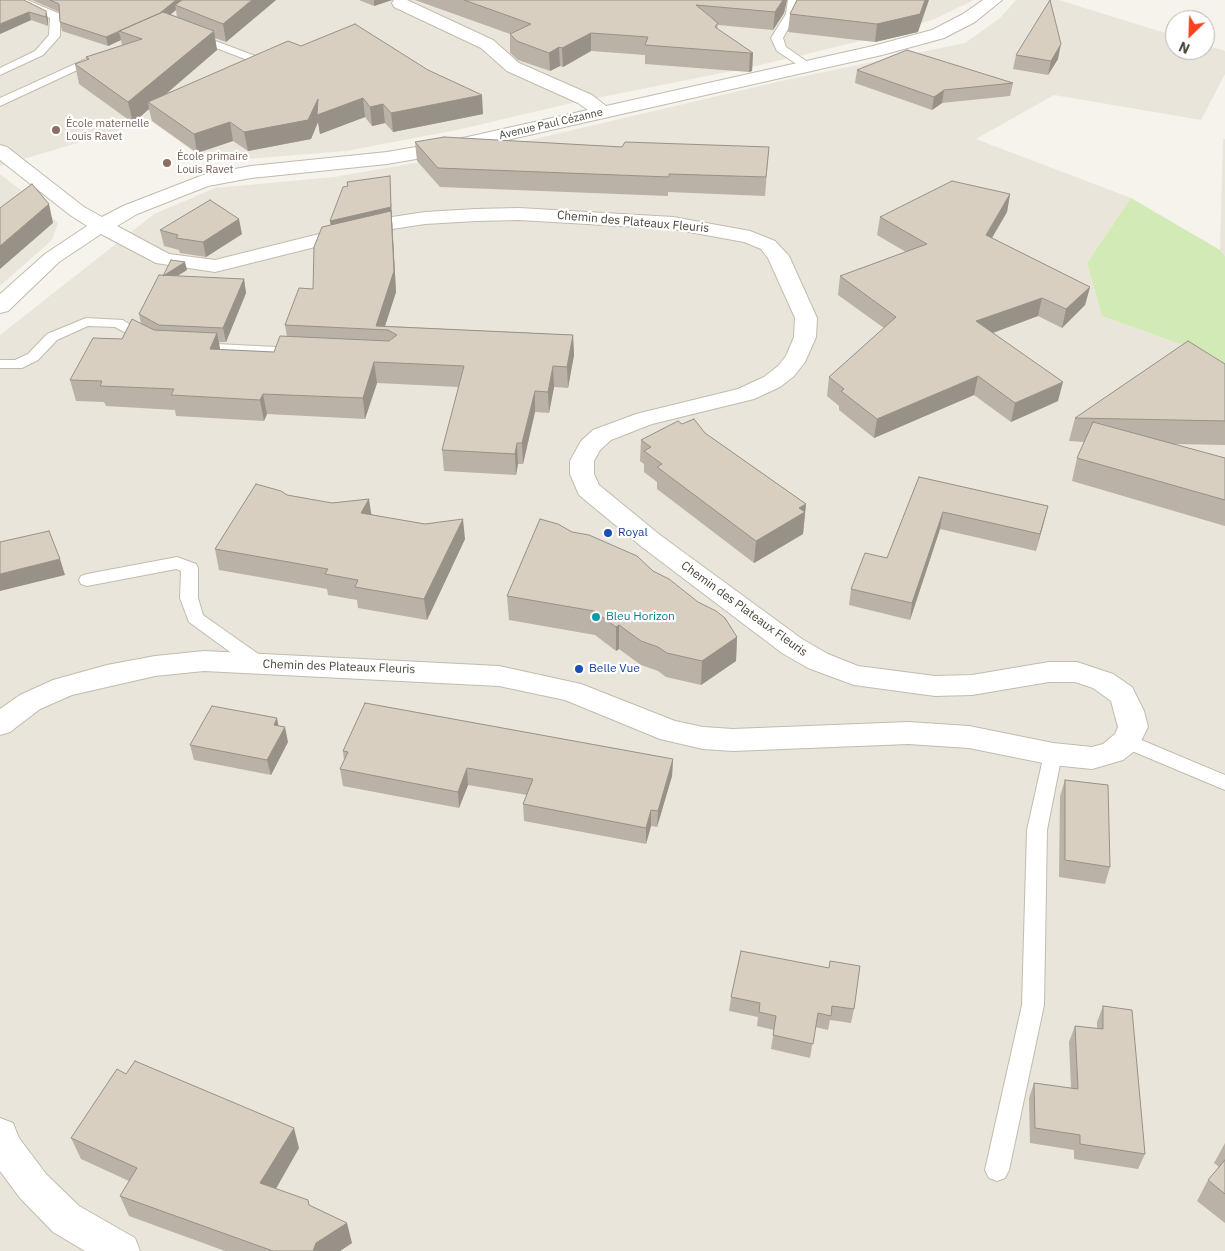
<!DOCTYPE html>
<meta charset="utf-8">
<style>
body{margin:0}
#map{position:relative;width:1225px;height:1251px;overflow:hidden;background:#f6f3ec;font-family:"IBM Plex Sans",sans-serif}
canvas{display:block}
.north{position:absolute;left:1165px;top:10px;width:50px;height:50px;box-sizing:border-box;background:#fff;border:1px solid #b7b4b0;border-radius:50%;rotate:204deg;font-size:14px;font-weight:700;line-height:20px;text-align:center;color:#4b4439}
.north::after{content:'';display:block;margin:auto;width:18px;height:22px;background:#fc3f1d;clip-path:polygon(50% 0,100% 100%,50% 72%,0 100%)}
</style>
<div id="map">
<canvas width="1225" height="1251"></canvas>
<div class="north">N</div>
</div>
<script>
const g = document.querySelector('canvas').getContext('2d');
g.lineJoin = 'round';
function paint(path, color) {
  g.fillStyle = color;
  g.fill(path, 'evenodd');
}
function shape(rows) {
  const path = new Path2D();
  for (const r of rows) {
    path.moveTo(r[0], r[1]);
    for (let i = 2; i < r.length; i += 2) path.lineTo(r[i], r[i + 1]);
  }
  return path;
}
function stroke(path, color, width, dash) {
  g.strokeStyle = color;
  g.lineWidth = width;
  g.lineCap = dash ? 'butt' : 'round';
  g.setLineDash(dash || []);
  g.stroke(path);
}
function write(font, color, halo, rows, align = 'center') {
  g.font = font + ' "IBM Plex Sans",sans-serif';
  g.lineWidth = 4.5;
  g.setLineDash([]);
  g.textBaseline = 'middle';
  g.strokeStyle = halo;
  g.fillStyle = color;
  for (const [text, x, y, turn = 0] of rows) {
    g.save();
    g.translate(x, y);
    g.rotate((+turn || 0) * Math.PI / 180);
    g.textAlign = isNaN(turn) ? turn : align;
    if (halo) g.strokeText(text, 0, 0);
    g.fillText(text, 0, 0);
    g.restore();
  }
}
paint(shape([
 [0,0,974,0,935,19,881,36,752,67,572,103,457,130,346,151,208,162,151,121,0,166],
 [1016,0,1059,0,1175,36,1175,50,1205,50,1205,45,1225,51,1225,74,1201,120,1054,95,976,139,1131,198,1087,263,1102,316,1213,356,1225,370,1225,1251,0,1251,0,335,154,214,215,188,334,177,479,152,790,79,965,43,1000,18],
 [1223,139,1225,139,1225,256,1220,250],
 [0,174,39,204,58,223,52,240,0,286]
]), '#eae5da');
paint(shape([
 [1131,198,1220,250,1225,256,1225,370,1213,356,1102,316,1087,263]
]), '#d2eab5');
const service = shape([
 [13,0,27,0,60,14,60,36,43,55,0,75,0,68,35,51,49,35,50,18,13,0],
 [788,0,798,0,796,14,783,38,786,47,812,65,812,69,804,69,777,51,771,38,786,14,788,0],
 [194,33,266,60,268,62,262,65,258,64,190,38,190,34,194,33],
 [97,54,101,55,101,59,0,106,0,98,97,54],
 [86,318,123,320,155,341,148,345,115,327,88,326,57,340,38,360,22,368,0,368,0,360,15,360,28,354,47,334,86,318],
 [196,343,297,348,304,352,297,356,191,350,189,347,196,343],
 [177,557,196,564,198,568,198,598,203,615,264,658,267,663,264,668,258,669,252,668,189,622,180,598,181,571,176,569,87,586,81,584,79,580,81,576,87,574,177,557],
 [1127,734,1225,775,1225,790,1120,746,1118,741,1120,736,1127,734],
 [1053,747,1060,749,1062,754,1047,830,1044,1005,1009,1170,1005,1178,997,1181,989,1178,985,1170,1022,1005,1027,830,1044,754,1046,749,1053,747]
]);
const minor = shape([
 [394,0,407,0,493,40,519,63,592,95,606,106,873,46,932,30,963,14,983,0,1002,0,975,22,944,38,882,55,445,154,387,164,251,178,208,186,137,214,117,226,169,254,215,260,379,219,425,212,476,209,519,208,673,217,750,231,775,241,789,256,817,318,816,337,805,362,794,376,780,387,754,399,652,424,611,440,600,450,594,461,594,474,599,485,660,535,802,639,828,654,858,666,935,676,972,675,1049,662,1077,662,1113,674,1132,687,1144,711,1148,727,1137,749,1123,760,1092,769,1053,765,969,748,908,744,733,751,703,749,660,739,565,700,499,686,204,671,155,676,72,695,40,709,10,732,0,735,0,709,20,695,53,680,107,665,155,656,204,651,499,666,581,684,675,721,703,727,733,729,908,722,969,726,1053,743,1092,747,1103,744,1115,734,1118,727,1111,701,1093,688,1075,682,1049,682,972,695,935,696,854,685,808,668,782,653,642,547,579,495,570,474,570,461,581,441,593,430,636,414,738,389,764,377,778,366,786,356,794,337,795,318,768,258,761,249,744,242,673,229,519,220,476,221,425,224,379,231,215,272,156,263,101,234,59,262,8,311,0,313,0,294,45,254,87,226,70,215,0,160,0,145,7,147,84,207,102,217,123,206,203,175,251,166,387,152,445,142,588,110,578,103,507,71,481,48,394,7,392,3,394,0],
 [0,1118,13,1123,19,1138,46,1174,79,1206,135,1238,140,1251,85,1251,53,1232,20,1198,0,1171,0,1118]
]);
stroke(service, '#c2bbae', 2);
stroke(minor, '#c2bbae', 2);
paint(service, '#fff');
paint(minor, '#fff');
paint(shape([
 [0,0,24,0,48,19,48,26,31,20,0,34],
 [32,0,276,0,226,42,215,38,217,50,167,93,301,46,483,114,393,132,385,123,372,126,365,117,320,134,318,122,311,139,248,151,233,141,197,153,152,121,149,109,133,123,79,84,75,64,87,60,86,57,122,45,121,40,108,46,62,31,60,22,59,12],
 [176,10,177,17,171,14],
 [359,0,392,0,374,6],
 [415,0,787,0,784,13,773,30,718,25,717,29,753,53,752,71,749,72,645,64,645,55,591,51,563,67,560,66,550,71,518,60,510,53,510,34],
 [797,0,918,32,875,42,788,32,790,14],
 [1016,55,1058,59,1048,75,1013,69],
 [857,70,1013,83,1010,96,942,103,932,110,855,83],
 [415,142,622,147,769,147,765,196,668,192,668,196,440,187,417,161],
 [347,182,390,184,396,292,385,326,573,335,574,355,568,388,554,387,549,413,535,412,523,464,518,464,516,475,444,471,442,450,459,387,377,383,365,419,267,414,264,421,176,416,175,410,106,406,104,402,76,401,70,380,141,324,139,314,163,275,187,270,177,276,244,279,246,293,226,342,219,342,220,350,274,352,287,337,285,325,313,289,331,225,348,186],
 [1010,194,1007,212,992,238,1090,287,1085,305,1062,328,1038,316,993,333,1058,401,1011,422,974,395,874,438,839,410,839,406,827,396,829,377,884,328,838,295,840,276,906,252,877,235,880,217],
 [160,230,242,234,206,257,180,253,179,250,164,246],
 [1225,364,1225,445,1173,444,1225,458,1225,526,1072,481,1077,458,1084,442,1069,441,1075,418],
 [682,424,705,433,806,504,803,534,754,563,657,489,657,482,644,472,644,464,640,461,641,440],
 [919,477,1048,506,1036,551,940,529,910,620,849,605,851,589,887,558],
 [287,495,371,514,465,539,427,620,358,608,357,600,328,595,327,589,219,570,215,549],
 [572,532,737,637,736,661,701,685,666,677,658,671,641,665,619,649,616,651,595,635,509,620,507,596],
 [288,742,271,775,194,760,190,745],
 [343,751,673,759,672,776,657,827,651,826,646,844,524,821,523,804,527,795,468,785,459,808,343,786,340,769,344,761],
 [1065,780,1110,867,1105,884,1059,877,1060,796],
 [741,951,854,1009,851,1023,830,1020,828,1030,815,1027,810,1058,771,1049,774,1030,757,1026,758,1017,729,1011,731,997],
 [1103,1006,1145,1154,1138,1169,1074,1159,1074,1150,1030,1143,1029,1098,1034,1083,1071,1088,1069,1042,1075,1026,1097,1029,1097,1022],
 [126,1074,299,1148,276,1189,309,1205,352,1243,340,1251,225,1251,129,1216,120,1196,129,1181,81,1159,71,1138],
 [1225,1143,1225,1223,1197,1201,1208,1180,1219,1167,1214,1163]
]), '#bab2a6');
paint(shape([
 [176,0,184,0,175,5,176,10,162,21,131,35],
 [252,0,276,0,226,42,223,24],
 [374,0,392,0,374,6],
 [783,0,787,0,784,13,773,30,775,12],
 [925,0,929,0,918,32,875,42,877,24],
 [46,11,48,19,48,26,46,17],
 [29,12,31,20,0,34,0,24],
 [214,31,217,50,153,105,148,102,149,109,133,123,128,102],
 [119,32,121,40,108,46,106,37],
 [591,33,591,51,563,67,562,48],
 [1061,44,1058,59,1048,75,1051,61],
 [559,47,560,66,550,71,549,53],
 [750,53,753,53,752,71,749,72],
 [944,90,942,103,932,110,934,97],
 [482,95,483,114,393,132,391,113],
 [363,98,365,117,320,134,318,122,311,139,248,151,244,132,318,99],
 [383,104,385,123,372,126,370,107],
 [230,122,233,141,197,153,194,134],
 [390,184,396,292,384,329,376,329,331,229,330,221],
 [1010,194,1007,212,983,253,986,235],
 [49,204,53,223,0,269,0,246],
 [239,219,242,234,206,257,203,242],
 [185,262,187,270,164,284,163,276],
 [244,279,246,293,226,342,223,328],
 [1090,287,1085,305,1062,328,1066,309],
 [1042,298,1038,316,973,340,976,321],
 [217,333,221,354,210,349],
 [573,335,574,355,568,388,567,367],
 [374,362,377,383,365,419,363,398],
 [553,366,554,387,549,413,548,392],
 [978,376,974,395,874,438,877,419],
 [1063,382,1058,401,1011,422,1015,403],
 [535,391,535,412,523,464,522,443],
 [263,394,267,414,264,421,260,400],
 [517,443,518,464,516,475,515,454],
 [369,499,372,519,361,513],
 [806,504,803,534,754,563,756,541,799,508],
 [1048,506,1044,522,1036,551,1040,534],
 [943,512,940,529,910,620,912,603],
 [463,519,465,539,427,620,424,599],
 [60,559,65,575,0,591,0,574],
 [619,625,619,649,616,651,616,627],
 [737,637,736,661,701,685,702,661],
 [277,718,280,733,274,725],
 [285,727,288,742,271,775,267,760],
 [673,759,672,776,657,827,658,811],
 [467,768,468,785,459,808,458,792],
 [651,810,651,826,646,844,646,828],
 [294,1128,299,1148,267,1204,260,1183],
 [347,1223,352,1243,340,1251,313,1251,316,1243]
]), '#979187');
const building = shape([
 [0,0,24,0,46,11,46,17,29,12,0,24,0,0],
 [50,0,176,0,160,13,106,37,60,22,59,4,50,0],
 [182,0,252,0,223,24,175,5,182,0],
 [464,0,783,0,775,12,696,5,718,23,715,27,753,53,750,53,645,45,648,37,591,33,562,48,559,47,549,53,517,41,510,34,531,24,464,0],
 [797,0,925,0,920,14,877,24,790,14,797,0],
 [1050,0,1061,44,1051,61,1016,55,1050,0],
 [163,12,214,31,128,102,75,64,89,59,86,57,142,39,119,31,163,12],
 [355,24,428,70,482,95,391,113,383,104,370,107,363,98,317,115,318,99,308,120,244,132,230,122,194,134,148,102,288,41,301,46,355,24],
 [907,50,1013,83,944,90,934,97,857,70,907,50],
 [444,137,622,147,625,142,769,147,766,177,669,174,669,177,438,168,415,142,444,137],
 [390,176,391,207,330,221,343,187,348,186,347,182,390,176],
 [952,181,1010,194,986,235,1090,287,1066,309,1042,298,976,321,1063,382,1015,403,978,376,877,419,841,391,844,389,829,377,896,317,840,276,927,244,880,217,952,181],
 [32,184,49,204,0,246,0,208,32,184],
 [210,200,239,219,203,242,176,238,178,235,160,230,210,200],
 [391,211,394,271,376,326,573,335,567,367,553,366,548,392,535,391,522,443,517,443,515,454,442,450,464,366,374,362,363,398,263,394,260,400,171,395,174,389,100,386,102,381,70,380,93,338,122,339,132,319,154,330,217,333,210,349,274,352,280,336,389,341,397,335,388,330,285,325,299,288,313,289,314,247,322,227,391,211],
 [171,260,185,262,163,276,171,260],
 [159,275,244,279,223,328,159,325,139,314,159,275],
 [1188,341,1225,364,1225,421,1075,418,1188,341],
 [694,419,705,433,806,504,799,508,805,512,756,541,657,467,662,464,644,451,651,447,641,440,678,421,682,424,694,419],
 [1093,422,1225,458,1225,500,1077,458,1093,422],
 [919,477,1048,506,1040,534,943,512,912,603,851,589,865,553,887,558,919,477],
 [256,484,281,491,287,495,332,503,369,499,361,513,425,524,463,519,424,599,355,587,358,580,325,574,328,569,215,549,256,484],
 [540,519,558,524,572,532,589,535,637,556,653,571,669,579,698,602,716,611,725,618,737,637,702,661,667,653,658,647,641,641,619,625,616,627,594,611,507,596,540,519],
 [49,531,60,559,0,574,0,542,49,531],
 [365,703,673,759,658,811,651,810,646,828,523,804,533,779,467,768,458,792,340,769,348,752,343,751,365,703],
 [212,706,277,718,274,725,285,727,267,760,190,745,212,706],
 [1065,780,1108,785,1110,867,1065,860,1065,780],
 [741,951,829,968,830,961,860,966,854,1009,832,1006,831,1016,818,1013,813,1044,773,1035,776,1016,759,1012,760,1003,731,997,741,951],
 [1103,1006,1132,1010,1145,1154,1080,1144,1080,1135,1035,1128,1034,1083,1078,1089,1075,1026,1103,1029,1103,1006],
 [135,1061,294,1128,260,1183,308,1200,309,1205,347,1223,316,1243,313,1251,273,1251,120,1196,137,1168,71,1138,117,1069,126,1074,135,1061],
 [1225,1160,1225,1194,1208,1180,1225,1160]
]);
paint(building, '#d8cfc1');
stroke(building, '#979187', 1);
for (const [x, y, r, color] of [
 [56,130,5,"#8d6e63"],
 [167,163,5,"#8d6e63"],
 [608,533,5,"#1a4fb4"],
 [596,617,5,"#0f9aa8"],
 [579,669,5,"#1a4fb4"]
]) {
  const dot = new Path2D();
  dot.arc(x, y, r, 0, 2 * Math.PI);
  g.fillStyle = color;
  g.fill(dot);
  stroke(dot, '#fff', 2);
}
write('11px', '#785e54', '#fff', [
 ["École maternelle",66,124],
 ["Louis Ravet",66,137],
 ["École primaire",177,157],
 ["Louis Ravet",177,170]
], 'left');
write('11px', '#4b4439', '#fff', [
 ["Avenue Paul Cézanne",551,124,-13]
]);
write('12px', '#4b4439', '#fff', [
 ["Chemin des Plateaux Fleuris",633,222,5],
 ["Chemin des Plateaux Fleuris",744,609,36],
 ["Chemin des Plateaux Fleuris",339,667,2]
]);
write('12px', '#164399', '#fff', [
 ["Royal",618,533],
 ["Belle Vue",589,669]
], 'left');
write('12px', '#0d838f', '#fff', [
 ["Bleu Horizon",606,617]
], 'left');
</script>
